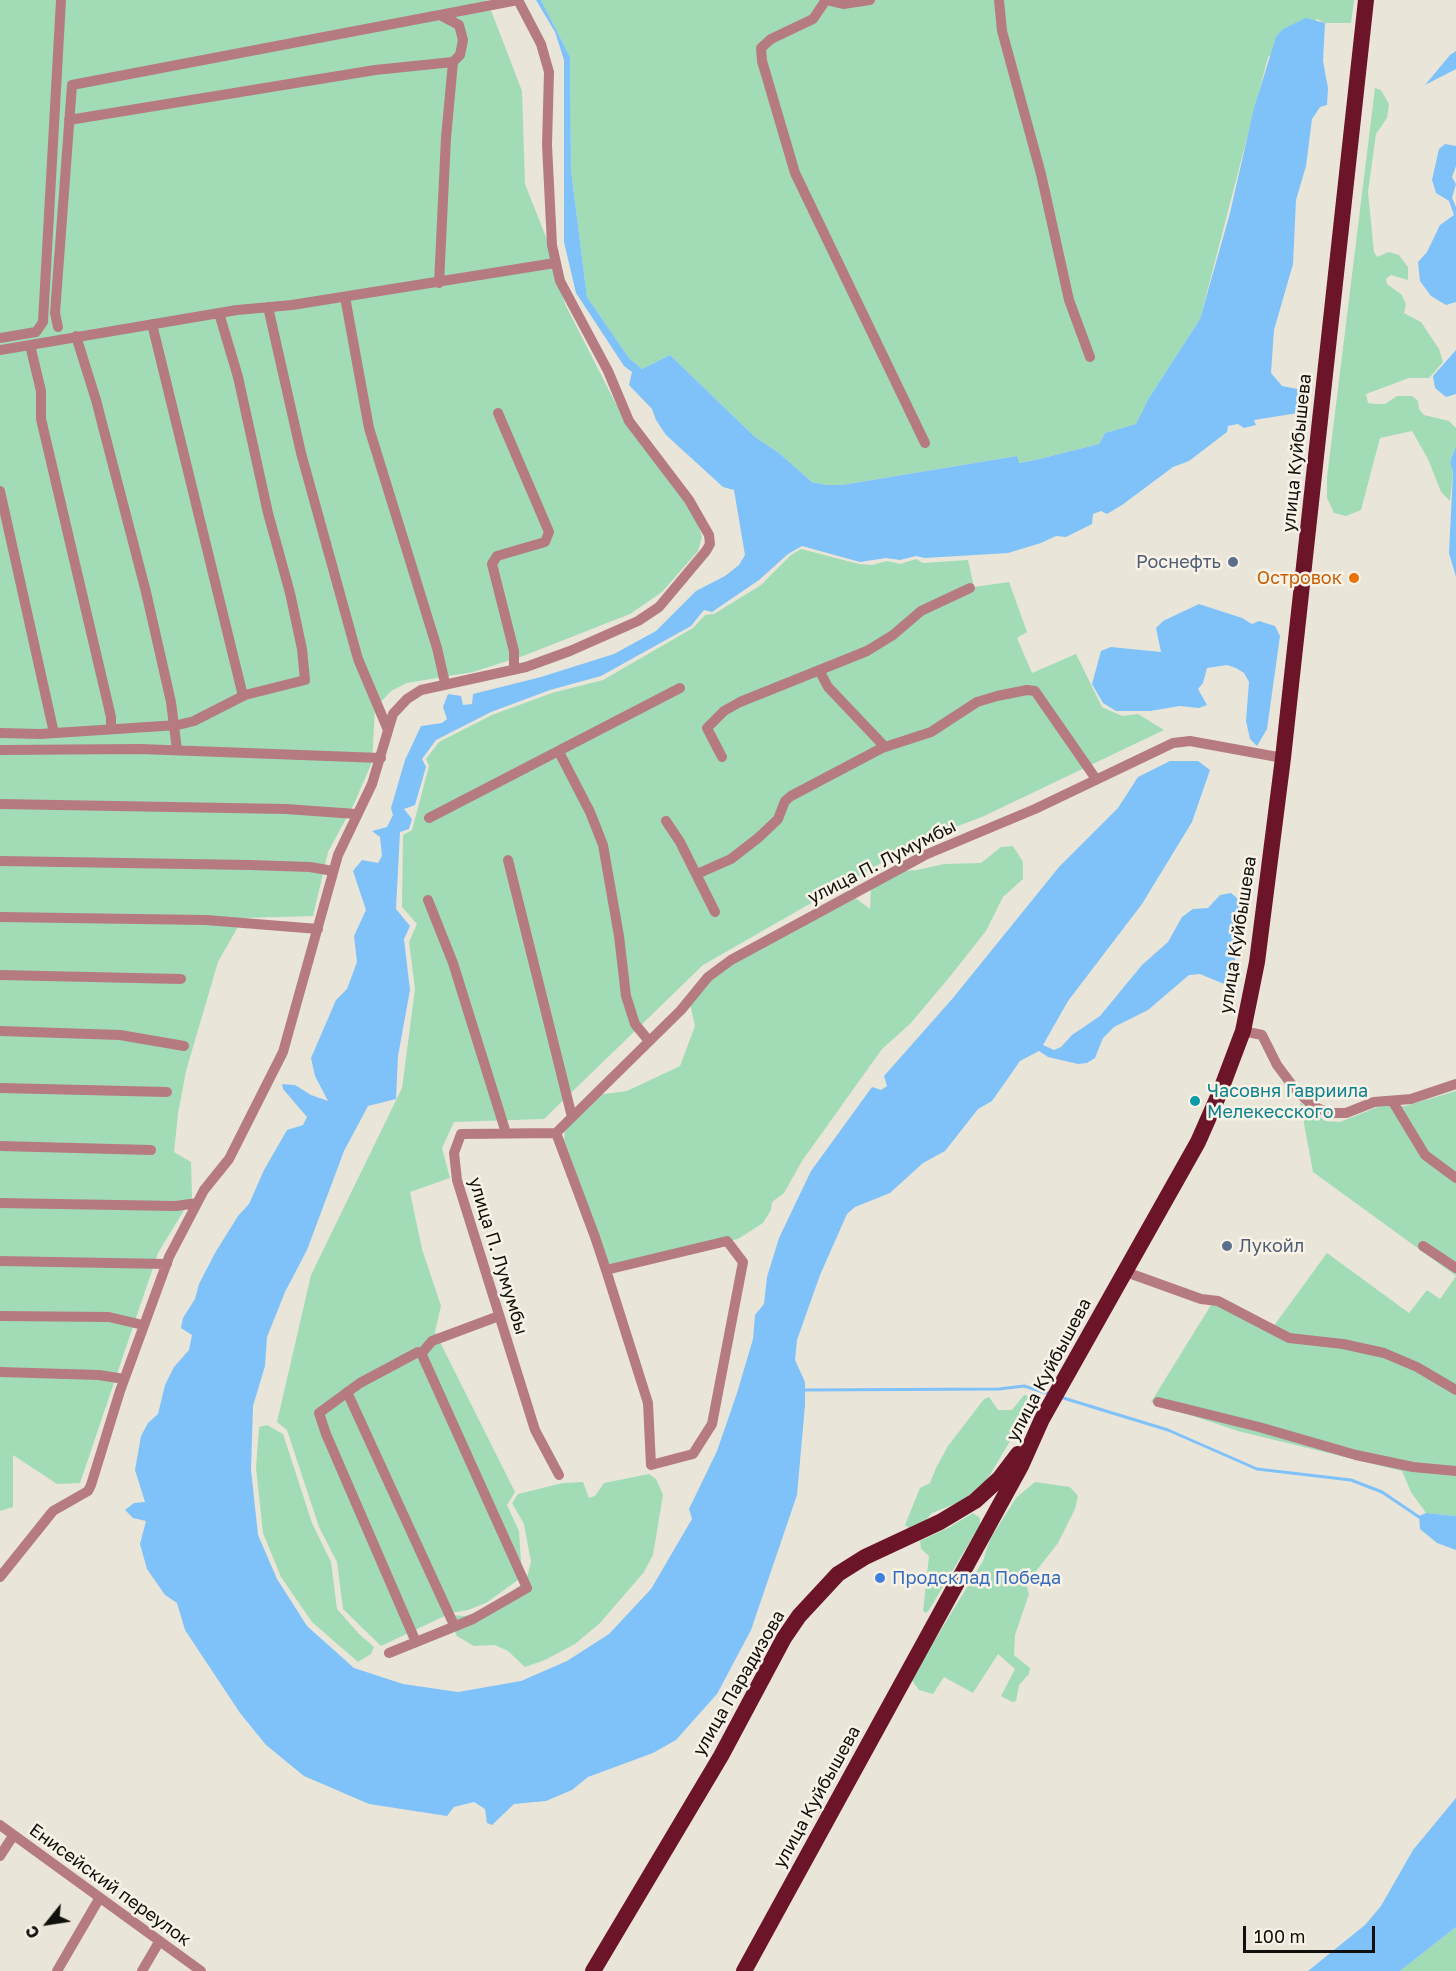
<!DOCTYPE html>
<meta charset="utf-8">
<style>
body{margin:0}
#map{position:relative;width:1456px;height:1971px;overflow:hidden;background:#eae5d9;font-family:"Golos Text",sans-serif}
canvas{display:block}
.north{position:absolute;left:18px;top:1893px;width:60px;height:60px;-webkit-text-stroke:4px #f8f3e6;paint-order:stroke;rotate:240deg;font-size:16px;font-weight:700;line-height:24px;text-align:center;color:#11100c}
.north::after{content:'';display:block;margin:auto;width:21px;height:27px;background:#11100c;clip-path:polygon(50% 0,100% 100%,50% 72%,0 100%)}
.scale{position:absolute;left:1243px;top:1926px;width:132px;height:27px;box-sizing:border-box;border:3px solid #11100c;border-top:0;padding-left:8px;font-size:18px;line-height:21px;white-space:nowrap;color:#11100c;-webkit-text-stroke:4px #f8f3e6;paint-order:stroke}
</style>
<div id="map">
<canvas width="1456" height="1971"></canvas>
<div class="north">С</div>
<div class="scale">100 m</div>
</div>
<script>
const g = document.querySelector('canvas').getContext('2d');
g.lineJoin = 'round';
function paint(path, color) {
  g.fillStyle = color;
  g.fill(path, 'evenodd');
}
function shape(rows) {
  const path = new Path2D();
  for (const r of rows) {
    path.moveTo(r[0], r[1]);
    for (let i = 2; i < r.length; i += 2) path.lineTo(r[i], r[i + 1]);
  }
  return path;
}
function stroke(path, color, width, dash) {
  g.strokeStyle = color;
  g.lineWidth = width;
  g.lineCap = dash ? 'butt' : 'round';
  g.setLineDash(dash || []);
  g.stroke(path);
}
function write(font, color, halo, rows, align = 'center') {
  g.font = font + ' "Golos Text",sans-serif';
  g.lineWidth = 5;
  g.setLineDash([]);
  g.textBaseline = 'middle';
  g.strokeStyle = halo;
  g.fillStyle = color;
  for (const [text, x, y, turn = 0] of rows) {
    g.save();
    g.translate(x, y);
    g.rotate((+turn || 0) * Math.PI / 180);
    g.textAlign = isNaN(turn) ? turn : align;
    if (halo) g.strokeText(text, 0, 0);
    g.fillText(text, 0, 0);
    g.restore();
  }
}
paint(shape([
 [0,0,487,0,522,91,525,184,548,242,565,304,616,404,695,512,702,537,698,551,662,592,630,614,523,656,473,672,407,683,391,691,375,708,372,762,354,804,328,852,313,916,243,918,218,962,186,1071,178,1114,174,1152,191,1162,192,1197,158,1253,80,1483,57,1484,13,1455,13,1507,0,1511],
 [541,0,1354,0,1351,23,1325,23,1317,19,1268,57,1200,319,1149,398,1136,424,1105,433,1099,444,1035,460,1018,463,1017,456,842,485,826,485,812,482,779,453,755,437,670,355,642,369,629,358,587,297,571,170,570,57],
 [1375,88,1381,90,1389,104,1387,118,1376,134,1368,192,1374,252,1377,257,1389,252,1399,255,1408,267,1408,280,1391,275,1386,279,1387,284,1401,294,1406,304,1404,313,1421,322,1439,349,1443,362,1429,378,1409,378,1366,394,1368,403,1376,404,1385,404,1397,396,1412,396,1418,401,1419,409,1424,415,1449,421,1456,428,1456,446,1450,462,1453,472,1450,501,1441,492,1428,459,1412,431,1380,438,1361,510,1346,516,1334,513,1327,498,1327,478],
 [801,549,859,564,872,565,887,561,900,564,916,559,923,563,968,560,974,587,1009,582,1027,632,1017,638,1032,673,1076,654,1102,707,1122,716,1138,714,1164,730,982,817,923,839,703,965,544,1119,454,1122,442,1148,450,1178,410,1192,422,1249,441,1306,435,1332,515,1492,507,1505,519,1531,522,1577,486,1603,468,1610,451,1613,381,1646,343,1609,337,1562,319,1527,287,1430,277,1422,311,1275,402,1088,415,989,409,942,417,924,402,907,403,835,412,830,429,766,426,759,439,742,492,715,552,693,603,680,693,628,705,615,714,614,761,585,791,555],
 [1013,846,1023,862,1023,879,1003,897,986,931,948,979,910,1024,882,1049,802,1161,784,1193,772,1202,771,1210,763,1223,738,1239,610,1267,564,1140,565,1128,597,1095,627,1091,680,1066,695,1026,690,1004,710,980,733,962,854,897,870,909,871,887,903,871,917,870,944,864,981,863,1001,847],
 [1456,1091,1456,1516,1426,1513,1411,1492,1402,1471,1238,1431,1151,1402,1216,1297,1273,1327,1327,1253,1409,1313,1427,1290,1440,1299,1456,1276,1313,1172,1300,1102,1325,1121,1340,1122,1380,1106,1405,1106],
 [1024,1395,1029,1396,1033,1402,1032,1412,1020,1424,987,1480,962,1501,932,1513,925,1521,910,1529,905,1525,920,1488,930,1483,936,1468,948,1446,984,1399,989,1397,998,1410,1012,1410],
 [267,1425,283,1434,312,1523,331,1562,337,1609,359,1634,374,1647,371,1654,358,1662,312,1622,281,1577,263,1533,256,1468,259,1427],
 [649,1474,656,1479,663,1495,653,1555,644,1572,600,1623,575,1644,545,1660,525,1667,508,1651,495,1645,474,1646,457,1636,450,1622,452,1615,465,1616,489,1608,526,1581,531,1562,524,1524,512,1503,518,1494,563,1483,583,1482,589,1498,595,1496,604,1483],
 [1035,1482,1070,1487,1078,1496,1075,1509,1058,1543,1026,1584,1029,1594,1015,1635,1014,1655,1030,1668,1029,1674,1019,1685,1016,1701,1012,1702,1001,1696,1015,1669,998,1654,973,1693,944,1677,933,1694,919,1690,911,1679,983,1561,990,1539,1016,1498],
 [973,1513,980,1518,980,1525,929,1610,926,1613,923,1611,929,1556,921,1549,920,1541,948,1528],
 [1456,1927,1456,1971,1400,1971,1437,1942]
]), '#a1dcb7');
paint(shape([
 [536,0,541,0,570,57,571,170,587,297,629,358,642,369,670,355,755,437,779,453,812,482,826,485,842,485,1017,456,1019,463,1035,460,1099,444,1105,433,1136,424,1149,398,1200,319,1230,213,1254,108,1276,37,1283,29,1306,18,1325,23,1323,61,1328,88,1327,105,1320,107,1312,119,1306,166,1296,200,1293,264,1274,330,1271,373,1282,386,1303,390,1302,409,1298,413,1254,420,1256,425,1244,428,1238,424,1228,426,1227,432,1189,461,1173,467,1122,505,1107,514,1101,511,1093,514,1092,524,1066,537,1056,536,1041,543,1008,553,925,558,916,556,900,560,886,558,860,562,802,546,788,554,759,580,712,612,704,610,691,626,601,676,550,690,491,712,436,740,422,759,426,767,415,805,404,809,412,819,409,829,400,832,396,909,410,926,404,939,410,990,398,1056,396,1099,368,1106,344,1151,307,1250,285,1292,267,1337,265,1366,253,1406,251,1470,258,1535,277,1579,307,1626,354,1668,403,1684,458,1692,521,1681,567,1661,609,1634,651,1589,692,1519,689,1509,717,1451,737,1393,753,1339,755,1315,764,1304,767,1277,779,1238,811,1171,872,1087,881,1090,887,1086,884,1076,953,998,1059,867,1118,808,1138,777,1170,761,1198,761,1210,770,1192,822,1142,904,1068,1001,1043,1045,1054,1050,1061,1047,1072,1035,1100,1016,1142,965,1168,942,1182,917,1193,909,1208,908,1220,895,1231,893,1238,899,1239,911,1234,976,1231,982,1224,984,1200,974,1189,975,1148,1010,1114,1027,1103,1038,1095,1058,1087,1063,1078,1064,1048,1057,1039,1051,1020,1061,992,1101,978,1109,945,1151,923,1163,890,1193,855,1207,847,1214,820,1275,797,1340,795,1360,805,1382,805,1405,797,1495,751,1630,717,1694,676,1740,653,1753,588,1777,572,1790,546,1801,514,1804,492,1825,487,1823,485,1809,474,1802,454,1807,447,1816,369,1804,304,1776,266,1745,240,1713,185,1630,177,1603,165,1595,147,1569,140,1544,146,1521,133,1518,125,1510,134,1503,145,1502,135,1470,141,1436,148,1423,158,1414,165,1385,174,1367,189,1350,192,1335,181,1328,183,1318,195,1299,199,1284,215,1253,238,1216,249,1204,264,1170,287,1130,303,1125,307,1117,283,1089,282,1084,295,1085,311,1095,328,1101,315,1076,311,1058,336,1000,347,989,357,962,354,936,366,910,353,871,362,860,378,863,382,856,380,837,372,831,387,827,393,815,391,808,405,760,421,726,442,723,447,719,443,707,448,694,461,696,463,705,472,704,473,694,541,677,614,654,656,631,696,591,725,576,739,565,745,555,734,490,723,487,666,435,656,420,652,409,629,385,632,372,624,366,576,293,564,242,564,60,555,32],
 [1456,51,1456,69,1425,85,1450,55],
 [1445,144,1456,146,1456,166,1452,177,1456,184,1452,198,1456,207,1456,302,1446,305,1431,296,1420,281,1418,262,1427,252,1440,225,1454,215,1449,201,1436,193,1432,180,1439,149],
 [1456,350,1456,394,1446,397,1435,388,1433,376],
 [1456,446,1456,577,1449,553,1453,472,1450,462],
 [1199,604,1242,618,1252,624,1259,621,1275,626,1280,636,1267,729,1257,746,1250,739,1246,721,1249,682,1244,673,1236,668,1227,665,1207,668,1203,683,1198,689,1207,705,1199,708,1180,706,1150,711,1116,711,1103,703,1092,684,1101,651,1111,647,1161,652,1156,628,1163,621],
 [1426,1513,1456,1516,1456,1550,1437,1543,1420,1529,1419,1516],
 [1456,1798,1456,1927,1400,1971,1308,1971,1365,1925,1381,1906,1413,1850]
]), '#7ec2f9');
stroke(shape([
 [805,1390,999,1389,1024,1386,1050,1394],
 [1060,1397,1168,1430,1257,1469,1351,1480,1382,1492,1422,1519]
]), '#7ec2f9', 3);
stroke(shape([
 [826,0,813,19,771,39,761,48,762,61,795,173,925,443],
 [826,0,843,4,870,0],
 [999,0,1002,31,1041,174,1069,300,1090,357],
 [69,120,375,70,453,62],
 [439,283,446,138,453,62,460,55,463,40,459,25,442,16],
 [345,297,369,428,437,648,445,683],
 [268,307,301,453,358,659,388,730],
 [152,324,243,696],
 [58,327,55,313,72,85,518,0],
 [76,336,96,400,146,592,171,702,177,750],
 [0,338,36,332,43,322,61,0],
 [30,345,41,391,41,419,111,717,111,728],
 [0,350,237,310,292,305,555,263],
 [498,413,549,532,545,542,497,556,492,564,514,651,514,670],
 [0,491,54,733],
 [819,670,828,687,885,747],
 [0,733,40,734,178,725,194,721,245,695,305,680,302,649,290,593,268,513,238,377,219,313],
 [0,750,140,749,381,758],
 [559,752,590,812,603,845,619,936,626,996,635,1024,649,1041],
 [722,757,707,728,724,711,740,702,867,651,893,635,921,611,970,588],
 [0,804,286,809,356,814],
 [429,818,680,688],
 [666,821,680,842,715,912],
 [508,860,572,1117],
 [0,861,250,865,310,867,333,871],
 [697,874,731,859,758,838,778,819,785,801,791,796,882,748,931,732,977,702,997,696,1027,690,1035,691,1096,779],
 [428,900,453,963,506,1133],
 [0,917,206,920,318,929],
 [0,975,181,979],
 [0,1031,120,1035,184,1046],
 [1243,1031,1262,1035,1277,1065,1295,1089,1313,1106,1329,1113,1346,1113,1374,1102,1411,1099,1456,1084],
 [0,1088,167,1092],
 [1393,1102,1425,1155,1456,1178],
 [556,1133,461,1134,454,1153,457,1180,535,1430,559,1475],
 [0,1146,151,1150],
 [0,1203,176,1206,197,1203],
 [1423,1246,1456,1268],
 [0,1261,167,1264],
 [606,1270,727,1241,743,1262,712,1424,693,1454,651,1465,648,1403,606,1270,595,1237,556,1133,681,1010,708,977,731,960,925,855,1035,809,1173,743,1190,741,1283,758],
 [1126,1272,1201,1299,1218,1301,1289,1338,1343,1344,1384,1353,1417,1367,1456,1390],
 [0,1316,109,1317,143,1325],
 [421,1354,432,1341,499,1316],
 [0,1372,99,1375,124,1379],
 [347,1392,454,1625],
 [1158,1402,1259,1427,1356,1455,1413,1467,1456,1471],
 [0,1577,53,1511,88,1491,91,1485,120,1391,169,1257,204,1190,229,1159,283,1052,338,855,372,784,393,714,407,699,421,690,526,667,570,651,638,621,659,607,706,551,710,544,709,535,689,500,629,421,608,371,560,281,552,245,547,145,549,72,541,44,518,0],
 [389,1653,473,1619,527,1588,422,1355,418,1352,360,1383,319,1413,326,1434,416,1642],
 [0,1825,201,1971],
 [0,1856,13,1836],
 [57,1971,99,1899],
 [142,1971,159,1942]
]), '#b67b80', 10);
stroke(shape([
 [593,1971,721,1756,784,1638,799,1616,838,1574,865,1557,940,1522,975,1501,999,1479,1018,1454],
 [744,1971,1021,1466,1042,1419,1198,1142,1220,1092,1243,1031,1257,962,1283,758,1366,0]
]), '#6c1428', 16);
for (const [x, y, r, color] of [
 [1233,562,6,"#5c6f8a"],
 [1354,578,6,"#e8710a"],
 [1195,1101,6,"#0f9aa8"],
 [1227,1246,6,"#5c6f8a"],
 [880,1578,6,"#3f7fe0"]
]) {
  const dot = new Path2D();
  dot.arc(x, y, r, 0, 2 * Math.PI);
  g.fillStyle = color;
  g.fill(dot);
  stroke(dot, '#f8f3e6', 2);
}
write('18px', '#11100c', '#f8f3e6', [
 ["улица Куйбышева",1297,453,-84],
 ["улица П. Лумумбы",882,862,-27],
 ["улица Куйбышева",1238,935,-81],
 ["улица П. Лумумбы",498,1256,73],
 ["улица Куйбышева",1049,1370,-62],
 ["улица Парадизова",739,1683,-60],
 ["улица Куйбышева",817,1797,-61],
 ["Енисейский переулок",110,1885,36]
]);
write('18px', '#4e5e75', '#f8f3e6', [
 ["Роснефть",1221,562],
 ["Лукойл",1239,1246,"left"]
], 'right');
write('18px', '#c56008', '#f8f3e6', [
 ["Островок",1342,578]
], 'right');
write('18px', '#0d838f', '#f8f3e6', [
 ["Часовня Гавриила",1207,1091],
 ["Мелекесского",1207,1112]
], 'left');
write('18px', '#366cbe', '#f8f3e6', [
 ["Продсклад Победа",892,1578]
], 'left');
</script>
